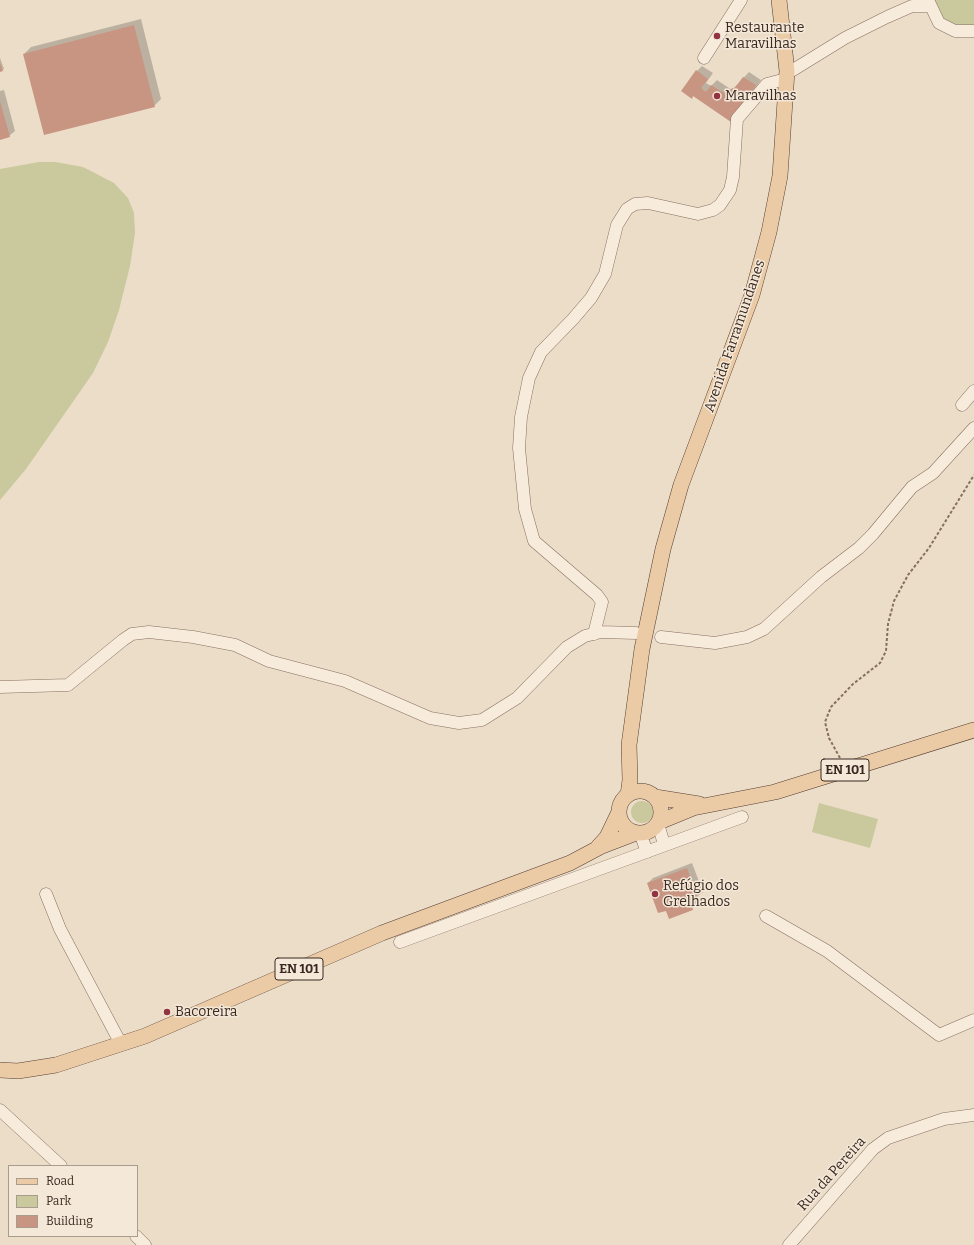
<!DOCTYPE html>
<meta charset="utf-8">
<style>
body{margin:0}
#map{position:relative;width:974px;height:1245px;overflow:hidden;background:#ecddc9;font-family:Bitter,serif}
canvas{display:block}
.legend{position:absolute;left:8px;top:1165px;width:130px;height:72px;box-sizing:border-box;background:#f4e8d8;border:1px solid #a99c8f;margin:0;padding:5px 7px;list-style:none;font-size:12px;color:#392921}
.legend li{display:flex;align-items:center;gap:8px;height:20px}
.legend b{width:20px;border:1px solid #a99c8f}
</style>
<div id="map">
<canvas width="974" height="1245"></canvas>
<ul class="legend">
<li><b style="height:5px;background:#ebcba5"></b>Road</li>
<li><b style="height:11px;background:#cac89d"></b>Park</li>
<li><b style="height:11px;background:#c79582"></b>Building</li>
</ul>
</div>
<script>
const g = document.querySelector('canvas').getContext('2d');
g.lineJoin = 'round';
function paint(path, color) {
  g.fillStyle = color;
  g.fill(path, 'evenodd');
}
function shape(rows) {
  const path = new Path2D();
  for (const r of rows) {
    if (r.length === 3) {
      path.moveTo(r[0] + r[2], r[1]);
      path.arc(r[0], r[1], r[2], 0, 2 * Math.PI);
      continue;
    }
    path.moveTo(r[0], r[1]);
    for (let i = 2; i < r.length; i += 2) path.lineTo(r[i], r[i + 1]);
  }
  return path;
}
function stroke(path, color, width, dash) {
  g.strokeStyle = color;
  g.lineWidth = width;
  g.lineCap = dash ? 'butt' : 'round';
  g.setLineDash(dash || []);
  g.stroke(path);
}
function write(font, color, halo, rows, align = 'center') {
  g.font = font + ' Bitter,serif';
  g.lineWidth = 3;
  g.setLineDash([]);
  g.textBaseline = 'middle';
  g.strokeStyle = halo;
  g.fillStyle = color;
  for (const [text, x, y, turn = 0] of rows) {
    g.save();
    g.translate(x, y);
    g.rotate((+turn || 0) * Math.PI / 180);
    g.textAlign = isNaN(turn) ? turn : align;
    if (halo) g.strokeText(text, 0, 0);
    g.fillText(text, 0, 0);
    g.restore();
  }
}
paint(shape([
 [932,0,974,0,974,25,960,26,939,18],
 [39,162,55,162,83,167,114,183,128,198,134,213,135,233,130,266,119,310,108,342,93,373,26,469,0,500,0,169],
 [642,812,11],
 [819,803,878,819,870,848,812,832]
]), '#cac89d');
paint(shape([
 [141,19,161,99,154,106,24,54,31,47],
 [0,58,4,69,0,71],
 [702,66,713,73,706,83,711,86,717,80,732,90,749,72,761,80,736,116,694,95,692,97,697,71],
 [4,90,15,131,9,136,0,139,0,91],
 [692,863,703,892,695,898,697,904,692,909,667,909,648,883,653,878]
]), '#0003');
paint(shape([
 [134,25,155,107,44,135,23,54],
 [0,63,3,71,0,72],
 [696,70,708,79,701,88,706,92,711,85,727,95,732,88,734,89,743,77,756,85,731,122,693,96,692,99,681,91],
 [0,101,10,137,0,140],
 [687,868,698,898,690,902,693,910,669,919,666,911,658,913,647,883]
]), '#c79582');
const minor = shape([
 [928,0,939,23,955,31,974,31],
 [704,58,741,0],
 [787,71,793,70,845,38,887,17,912,6,930,6],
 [962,405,974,391],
 [594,634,602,602,597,595,534,541,525,509,519,448,521,417,529,378,541,352,573,319,591,298,605,274,617,225,627,209,635,204,648,203,698,214,713,210,720,205,730,190,733,177,737,119,767,84,786,79],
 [661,637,715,643,747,637,764,629,821,577,859,548,873,534,912,487,933,473,974,428],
 [0,687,68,685,123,640,132,634,149,632,193,637,235,645,269,661,345,681,430,718,459,723,482,720,517,698,567,647,585,636,601,632,636,633],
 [658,824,664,844],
 [640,833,647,852],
 [46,894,60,929,121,1044],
 [766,916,827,951,939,1035,974,1020],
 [400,942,742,817],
 [0,1110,61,1166],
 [136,1236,145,1245],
 [789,1245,873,1149,888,1138,944,1119,974,1115]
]);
const major = shape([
 [640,812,21],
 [628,795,630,780,629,745,642,649,663,549,681,485,752,295,769,232,780,176,787,71,779,0],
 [655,797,699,804],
 [659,822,693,808,775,792,974,730],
 [598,847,607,837,619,812],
 [0,1070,18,1071,56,1065,145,1036,382,933,570,863,602,846,636,833]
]);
stroke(minor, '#876f5f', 13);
stroke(major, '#563e33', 16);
stroke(shape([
 [840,758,829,738,825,722,831,707,853,684,880,663,886,651,888,624,894,601,908,575,929,548,974,475]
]), '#876f5f', 2, [3, 2]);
stroke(minor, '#f7ebdc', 12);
stroke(major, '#ebcba5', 15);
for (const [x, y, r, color] of [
 [717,36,4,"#923341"],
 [717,96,4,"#923341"],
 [655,894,4,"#923341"],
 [167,1012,4,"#923341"]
]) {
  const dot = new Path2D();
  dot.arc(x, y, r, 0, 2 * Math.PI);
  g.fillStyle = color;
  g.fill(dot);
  stroke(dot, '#f4e8d8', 1.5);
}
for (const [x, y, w] of [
 [845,770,48],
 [299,969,48]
]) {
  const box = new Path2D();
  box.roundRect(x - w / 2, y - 11, w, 22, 3);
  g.fillStyle = '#f4e8d8';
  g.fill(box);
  stroke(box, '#392921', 1);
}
write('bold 13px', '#392921', null, [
 ["EN 101",845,770],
 ["EN 101",299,969]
]);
write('14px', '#392921', '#f4e8d8', [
 ["Restaurante",725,28],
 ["Maravilhas",725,44],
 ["Maravilhas",725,96],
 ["Refúgio dos",663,886],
 ["Grelhados",663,902],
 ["Bacoreira",175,1012]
], 'left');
write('14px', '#392921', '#f4e8d8', [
 ["Avenida Farramundanes",735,336,-71],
 ["Rua da Pereira",832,1174,-48]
]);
</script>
